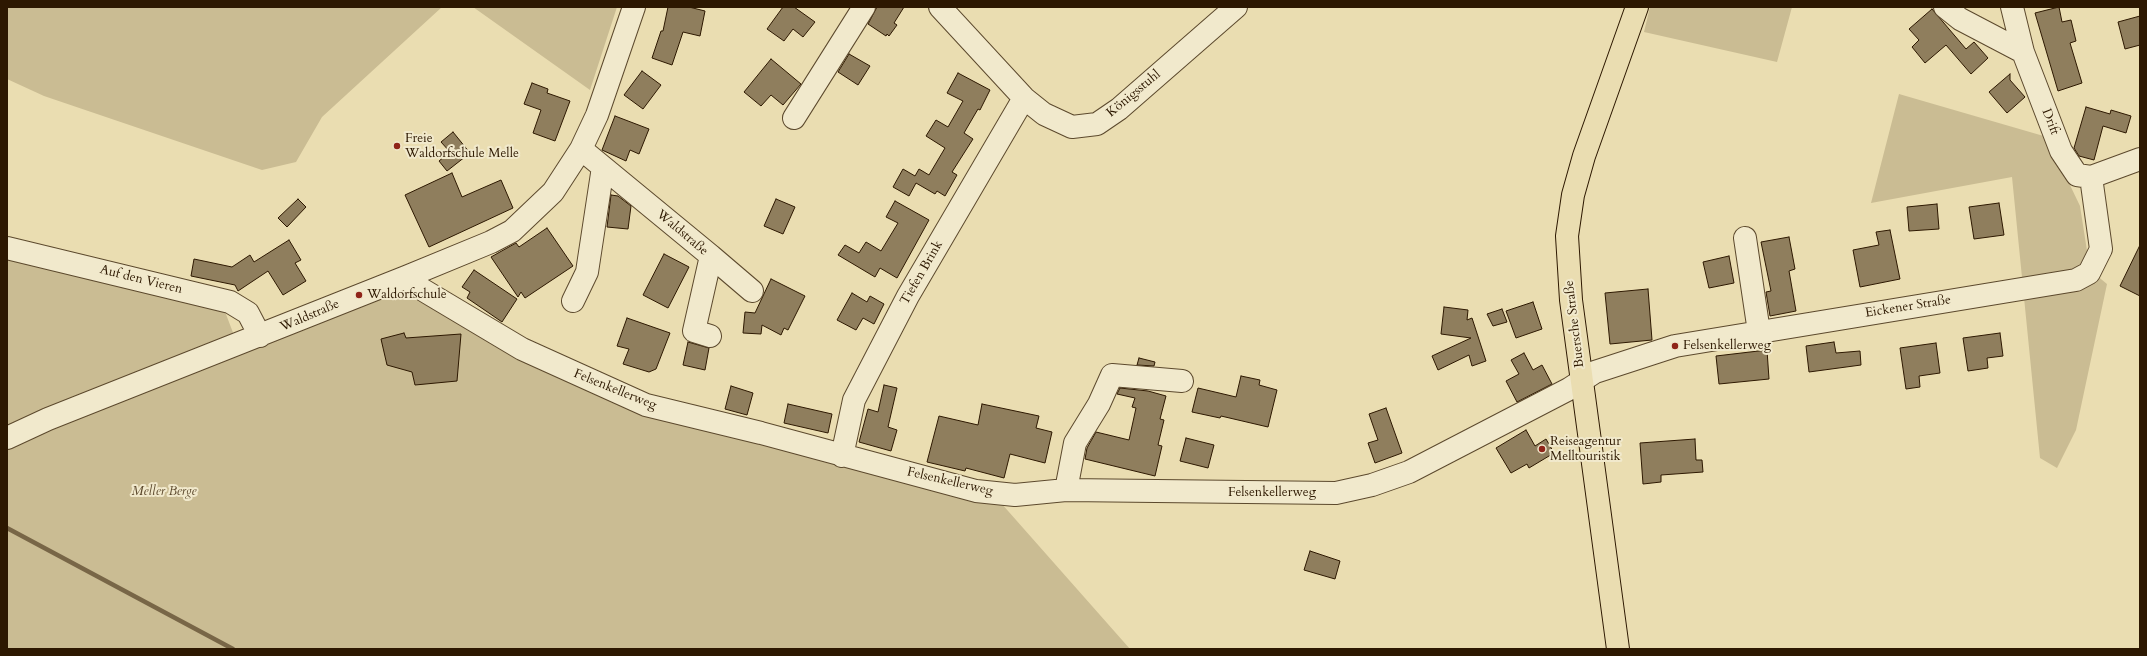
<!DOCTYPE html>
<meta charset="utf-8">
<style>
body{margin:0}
#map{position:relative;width:2147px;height:656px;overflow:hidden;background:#eaddb1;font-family:Cardo,serif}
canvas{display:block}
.frame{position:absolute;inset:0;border:8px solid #2d1801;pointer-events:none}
</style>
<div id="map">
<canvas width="2147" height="656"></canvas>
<div class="frame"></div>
</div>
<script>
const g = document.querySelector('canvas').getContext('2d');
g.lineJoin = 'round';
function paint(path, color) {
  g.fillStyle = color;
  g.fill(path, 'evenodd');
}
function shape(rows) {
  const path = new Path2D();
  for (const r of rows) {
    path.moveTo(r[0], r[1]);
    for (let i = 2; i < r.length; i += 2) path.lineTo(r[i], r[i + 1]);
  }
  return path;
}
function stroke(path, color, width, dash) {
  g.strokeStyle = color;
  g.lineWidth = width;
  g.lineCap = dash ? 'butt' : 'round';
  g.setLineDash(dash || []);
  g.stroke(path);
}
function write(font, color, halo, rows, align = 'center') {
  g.font = font + ' Cardo,serif';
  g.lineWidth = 4;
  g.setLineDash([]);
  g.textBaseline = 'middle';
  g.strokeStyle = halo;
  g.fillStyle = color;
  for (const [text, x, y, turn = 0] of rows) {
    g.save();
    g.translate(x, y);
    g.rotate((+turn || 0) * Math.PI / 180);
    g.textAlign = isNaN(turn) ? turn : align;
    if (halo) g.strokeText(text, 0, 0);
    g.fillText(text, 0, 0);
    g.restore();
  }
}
paint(shape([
 [7,7,442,7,322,117,296,162,262,170,44,96,7,79],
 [473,7,617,7,590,90],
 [1650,7,1792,7,1777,62,1644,32],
 [1899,94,2047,137,2080,206,2090,270,2107,284,2076,430,2057,468,2040,458,2012,177,1871,203],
 [7,255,224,309,240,351,397,291,459,321,520,358,1001,503,1130,649,7,649]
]), '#cabc93');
stroke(shape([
 [7,528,233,649]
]), '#786647', 4.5);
const building = shape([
 [668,7,689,7,705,11,700,36,683,32,672,65,652,58,661,31,663,31,668,7],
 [783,7,794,7,815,22,803,37,793,29,784,41,767,29,783,7],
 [877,7,904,7,894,23,897,25,889,36,887,34,886,36,868,24,877,7],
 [2059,7,2062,22,2071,20,2076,41,2070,43,2082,83,2058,91,2035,13,2059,7],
 [1932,9,1966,49,1974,42,1988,58,1971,74,1946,45,1925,63,1912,47,1919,40,1909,29,1932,9],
 [2140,16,2140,45,2125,49,2118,22,2140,16],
 [849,54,870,66,858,85,838,72,849,54],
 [771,59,801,84,783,105,771,95,761,106,744,92,771,59],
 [642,71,661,85,643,109,624,95,642,71],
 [958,73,990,90,980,110,978,109,964,133,973,139,952,172,957,175,945,196,937,191,935,194,916,183,909,196,893,187,903,169,915,176,919,169,929,175,945,148,926,136,936,120,948,127,963,101,947,93,958,73],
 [2010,74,2010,80,2025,97,2007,113,1989,92,2010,74],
 [532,83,548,89,547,93,570,101,555,141,533,133,541,110,524,104,532,83],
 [2086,107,2110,114,2111,110,2131,116,2126,133,2103,126,2094,160,2079,156,2074,148,2086,107],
 [615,116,649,129,639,154,630,150,626,161,602,150,615,116],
 [453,132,470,153,447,171,439,161,450,152,441,142,453,132],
 [452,173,462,197,501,180,513,208,429,247,405,195,452,173],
 [611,195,618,196,631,206,628,229,607,227,611,195],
 [298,199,306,207,287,227,278,218,298,199],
 [776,199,795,207,783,234,764,226,776,199],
 [895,201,929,220,897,278,880,268,875,277,838,255,845,245,859,253,866,242,881,251,898,223,886,217,895,201],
 [1999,203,2004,235,1974,239,1969,207,1999,203],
 [1937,204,1939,229,1909,231,1907,207,1937,204],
 [547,228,573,266,525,298,521,292,518,297,491,257,516,243,519,247,547,228],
 [1890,230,1900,279,1860,287,1853,250,1879,245,1876,232,1890,230],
 [1789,237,1795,269,1789,271,1796,311,1770,316,1766,292,1771,291,1761,242,1789,237],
 [289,240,301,260,295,263,306,281,283,295,268,271,238,291,235,285,191,276,194,259,232,267,250,255,254,262,289,240],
 [2140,245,2140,296,2120,286,2140,245],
 [664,254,689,267,668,308,643,295,664,254],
 [1729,256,1734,283,1709,288,1703,262,1729,256],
 [474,270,517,299,502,322,467,298,470,292,462,287,474,270],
 [771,279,805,296,788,330,784,328,781,335,762,325,761,334,743,333,745,312,755,313,771,279],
 [1648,289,1652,340,1610,344,1605,293,1648,289],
 [852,293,867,302,870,296,884,304,874,324,863,318,856,330,837,320,852,293],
 [1533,302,1542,329,1516,338,1506,311,1533,302],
 [1444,307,1468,310,1467,320,1472,318,1486,361,1472,366,1469,355,1438,370,1432,356,1471,338,1441,334,1444,307],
 [1502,309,1507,322,1493,326,1487,314,1502,309],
 [627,318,670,333,656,369,649,372,623,364,629,349,617,346,627,318],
 [404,333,406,338,461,334,457,381,415,385,412,372,387,365,381,339,404,333],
 [2000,333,2003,356,1987,358,1988,368,1968,371,1963,338,2000,333],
 [688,342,709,348,705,370,683,365,688,342],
 [1834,342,1836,353,1860,351,1861,365,1809,372,1806,346,1834,342],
 [1936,343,1940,373,1919,376,1920,387,1906,389,1900,348,1936,343],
 [1767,350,1769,379,1719,384,1716,356,1767,350],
 [1524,353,1533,370,1542,365,1552,384,1517,402,1506,381,1519,374,1511,360,1524,353],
 [1139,358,1155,362,1154,366,1137,365,1139,358],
 [1241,376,1260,380,1259,385,1277,390,1268,427,1221,416,1220,418,1192,412,1198,388,1236,397,1241,376],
 [884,385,897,388,888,427,897,430,891,451,859,442,868,409,878,412,884,385],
 [731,386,753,393,747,415,725,409,731,386],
 [1120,388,1148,391,1166,396,1160,419,1164,420,1158,445,1162,446,1155,476,1085,459,1087,448,1096,432,1129,440,1136,408,1132,407,1135,398,1117,394,1120,388],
 [788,404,832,414,828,433,784,423,788,404],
 [982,404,1039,416,1036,428,1052,432,1045,463,1010,454,1004,478,966,468,965,471,927,462,939,416,978,425,982,404],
 [1386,408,1402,453,1375,463,1368,443,1378,440,1369,414,1386,408],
 [1526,430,1535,446,1546,439,1554,453,1529,468,1527,464,1511,473,1496,448,1526,430],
 [1186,438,1214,445,1208,468,1180,461,1186,438],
 [1695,439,1696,460,1702,460,1703,472,1661,475,1661,482,1643,484,1640,443,1695,439],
 [1310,551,1340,561,1335,579,1304,570,1310,551]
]);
paint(building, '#8f7e5d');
stroke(building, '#2d1801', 1);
const minor = shape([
 [940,7,1024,98,1044,114,1072,127,1097,124,1119,109,1236,7],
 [1945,7,1960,19,2023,52],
 [2012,7,2023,52,2061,151,2077,175,2091,177],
 [794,118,864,7],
 [581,149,711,256,694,331,710,336],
 [1745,238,1759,332],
 [7,248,230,302,248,313,260,336],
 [711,256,752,291],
 [406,277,413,284,522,349,646,405,761,433,976,491,1015,495,1066,490,1336,493,1372,485,1409,472,1569,389,1595,372,1675,346,2076,280,2089,273,2101,249,2091,177,2140,159],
 [573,301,587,272,603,167],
 [7,438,48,419,406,277,491,242,512,231,553,192,581,149,597,115,634,7],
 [842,456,854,400,908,296,1024,98],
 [1066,490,1075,443,1099,404,1112,375,1182,381]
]);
const major = shape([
 [1618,649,1571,300,1567,236,1573,195,1584,156,1637,7]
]);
stroke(minor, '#5c492d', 24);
stroke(major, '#2d1801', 24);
stroke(minor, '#f1e9cc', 22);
stroke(major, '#eaddb1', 22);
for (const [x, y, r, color] of [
 [397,146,4,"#8f2418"],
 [359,295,4,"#8f2418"],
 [1675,346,4,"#8f2418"],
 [1542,449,4,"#8f2418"]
]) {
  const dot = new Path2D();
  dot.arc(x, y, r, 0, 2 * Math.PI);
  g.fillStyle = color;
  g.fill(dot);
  stroke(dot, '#f1e9cc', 1.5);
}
write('13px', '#2d1801', '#f1e9cc', [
 ["Königsstuhl",1134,94,-40],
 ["Drift",2050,122,69],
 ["Waldstraße",682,233,40],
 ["Tiefen Brink",922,273,-60],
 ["Auf den Vieren",141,280,14],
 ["Eickener Straße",1908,307,-9],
 ["Waldstraße",310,316,-23],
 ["Buersche Straße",1575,324,-97],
 ["Felsenkellerweg",615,390,22],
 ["Felsenkellerweg",950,482,13],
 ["Felsenkellerweg",1272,493]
]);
write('13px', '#2d1801', '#f1e9cc', [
 ["Freie",405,139],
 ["Waldorfschule Melle",405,154],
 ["Waldorfschule",367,295],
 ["Felsenkellerweg",1683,346],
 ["Reiseagentur",1550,442],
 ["Melltouristik",1550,457]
], 'left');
write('italic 13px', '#5c492d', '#f1e9cc', [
 ["Meller Berge",164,492]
]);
</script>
